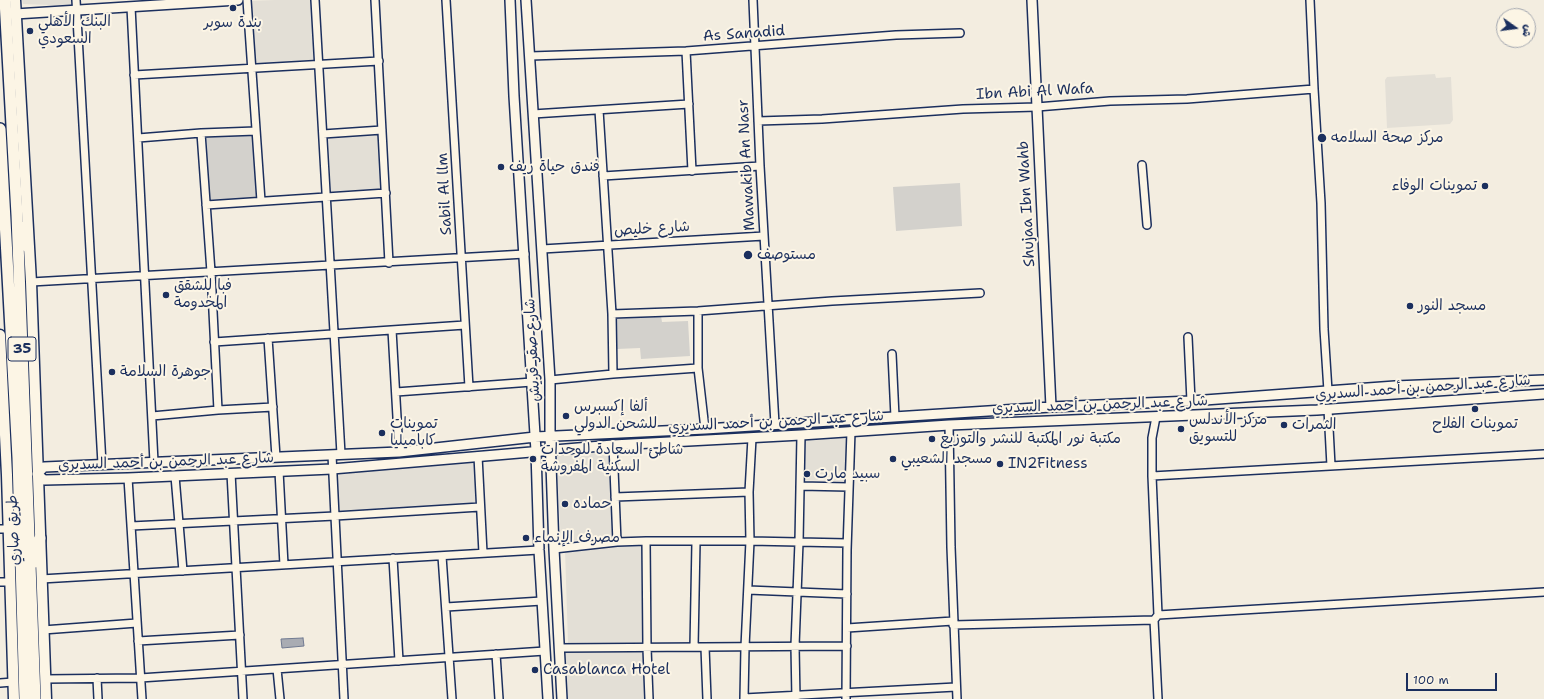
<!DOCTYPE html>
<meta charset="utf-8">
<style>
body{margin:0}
#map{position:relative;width:1544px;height:699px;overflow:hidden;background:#f3ede0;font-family:"Shantell Sans","Playpen Sans Arabic",sans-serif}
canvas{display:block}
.north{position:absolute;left:1496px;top:8px;width:40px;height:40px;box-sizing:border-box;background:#fcf5e5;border:1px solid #a2a6af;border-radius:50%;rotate:104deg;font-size:11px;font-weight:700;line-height:16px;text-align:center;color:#1b2f5e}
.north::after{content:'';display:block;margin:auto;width:14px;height:18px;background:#1b2f5e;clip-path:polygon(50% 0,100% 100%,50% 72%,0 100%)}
.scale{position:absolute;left:1406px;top:673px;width:91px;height:18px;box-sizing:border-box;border:2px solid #1b2f5e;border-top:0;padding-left:5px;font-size:12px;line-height:14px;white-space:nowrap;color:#1b2f5e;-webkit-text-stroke:3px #fcf5e5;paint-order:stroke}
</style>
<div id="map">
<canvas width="1544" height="699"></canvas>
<div class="north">ش</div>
<div class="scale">100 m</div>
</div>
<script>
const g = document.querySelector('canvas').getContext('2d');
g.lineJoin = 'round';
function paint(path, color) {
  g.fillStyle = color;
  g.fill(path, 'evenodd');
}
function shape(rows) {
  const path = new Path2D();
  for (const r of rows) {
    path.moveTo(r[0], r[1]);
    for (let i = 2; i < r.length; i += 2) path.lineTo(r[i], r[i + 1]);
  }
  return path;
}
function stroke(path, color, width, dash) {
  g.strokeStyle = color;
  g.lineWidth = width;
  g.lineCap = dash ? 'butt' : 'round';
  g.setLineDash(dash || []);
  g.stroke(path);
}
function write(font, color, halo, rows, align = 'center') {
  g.font = font + ' "Shantell Sans","Playpen Sans Arabic",sans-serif';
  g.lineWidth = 4;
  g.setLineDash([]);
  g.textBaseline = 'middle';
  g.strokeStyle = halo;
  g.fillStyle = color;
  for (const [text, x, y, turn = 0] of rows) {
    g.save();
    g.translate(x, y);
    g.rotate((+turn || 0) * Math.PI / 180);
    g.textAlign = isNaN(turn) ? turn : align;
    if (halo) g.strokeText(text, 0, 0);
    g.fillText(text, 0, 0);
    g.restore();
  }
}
paint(shape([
 [22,0,74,0,75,6,23,4],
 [275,0,314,0,317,64,254,66,249,1],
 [1435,74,1436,78,1451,77,1453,120,1450,124,1387,128,1385,80,1387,77],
 [379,132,383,190,331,193,328,135],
 [848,434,848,481,803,480,803,436],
 [611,450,614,539,561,541,556,453],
 [477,458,478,505,337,514,334,470],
 [644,544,645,642,568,643,565,550],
 [644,649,646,699,566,699,563,651]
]), '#e3dfd6');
paint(shape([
 [254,132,258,198,209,200,206,135],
 [960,183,962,226,896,231,893,187],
 [661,316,662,322,688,321,690,356,641,359,640,348,617,349,615,318]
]), '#d3d1cc');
const water = shape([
 [303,638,304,646,282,648,281,639,303,638]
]);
paint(water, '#a9acb3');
stroke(water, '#707a91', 1);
const minor = shape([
 [76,0,102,464],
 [247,0,261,201],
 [315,0,341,454],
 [375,0,389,263],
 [446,0,469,387],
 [753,0,760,166,775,424],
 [1310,0,1314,89,1321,203,1324,329,1328,391],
 [131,7,154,462],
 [686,51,692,171],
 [530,56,686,51,896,35,960,33],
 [134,75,379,61],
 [599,110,612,314,613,374],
 [533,114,689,104],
 [758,121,822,119,963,109,1037,107,1110,101,1187,99,1314,89],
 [201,133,211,272,218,410],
 [323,134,382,130],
 [138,138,201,133,256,131],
 [1142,165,1147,225],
 [603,176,760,166],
 [206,205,386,193],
 [542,249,764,236],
 [31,282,525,254],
 [698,311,698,368,705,429],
 [612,314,698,311,832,301,980,293],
 [392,330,399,452],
 [1188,337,1191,401],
 [268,338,276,457],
 [214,342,465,325],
 [892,354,895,417],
 [550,380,613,374,698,368],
 [396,392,532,382],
 [1328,409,1331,466],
 [152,416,218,410,273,407],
 [1156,417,1152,438,1152,476,1158,615,1154,620,1158,699],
 [949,425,951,547,957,699],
 [613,445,617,542],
 [332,455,344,699],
 [478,456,483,553],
 [279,471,284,565],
 [231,473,243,699],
 [175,476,183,571],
 [1152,476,1544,454],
 [128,478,142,699],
 [800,486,849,487],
 [615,497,749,492],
 [131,526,335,516,480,507],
 [0,529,20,529],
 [646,541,647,648,649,699],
 [554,549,617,542,646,541,750,541,847,543],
 [442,556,452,699],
 [393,558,399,661],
 [41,579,539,550],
 [0,582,10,582],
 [748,590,847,594],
 [446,607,542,601],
 [1158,615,1544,592],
 [953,625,1154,620],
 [847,628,953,621],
 [43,630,137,623],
 [138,641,240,635],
 [694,647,696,542],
 [705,647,707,699],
 [559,648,847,646],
 [496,654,499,699],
 [277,669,280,699],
 [97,678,98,699],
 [45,679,140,678,545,651],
 [0,683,13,682],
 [744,698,956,687],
 [744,699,745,647,750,541,749,492,752,438],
 [796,699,795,646,799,542,801,435],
 [846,699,847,550,851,431]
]);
const tertiary = shape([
 [510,0,514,96,536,451,539,550,548,699],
 [526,0,550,380,550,436,554,549,562,699],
 [1032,0,1051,407],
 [15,14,238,0],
 [1544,380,1395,386,1191,401,1051,407,705,429,535,437,399,452,44,467,37,474,44,480,128,478,332,469,613,445,801,435,949,425,1317,410,1544,394]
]);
const secondary = shape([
 [15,0,31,282,46,699],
 [0,335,7,475,14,699]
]);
const primary = shape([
 [5,0,17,215,35,699],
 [0,129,18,458,25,699],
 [21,227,28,247],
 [35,562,40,538]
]);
stroke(minor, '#1b2f5e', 10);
stroke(tertiary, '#1b2f5e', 12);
stroke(secondary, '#1b2f5e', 13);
stroke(primary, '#1b2f5e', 14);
stroke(minor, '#fcf5e5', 7);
stroke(tertiary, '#fcf5e5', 9);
stroke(secondary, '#fcf5e5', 10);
stroke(primary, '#fcf5e5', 11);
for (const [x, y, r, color] of [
 [233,8,4,"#1b2f5e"],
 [30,31,4,"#1b2f5e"],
 [1322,138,5,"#1b2f5e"],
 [501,167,4,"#1b2f5e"],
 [1485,186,4,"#1b2f5e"],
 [748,255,5,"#1b2f5e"],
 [166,295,4,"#1b2f5e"],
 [1410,306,4,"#1b2f5e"],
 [112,372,4,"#1b2f5e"],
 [1475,409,4,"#1b2f5e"],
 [566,416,4,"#1b2f5e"],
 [1284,425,4,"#1b2f5e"],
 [1181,429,4,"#1b2f5e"],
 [382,433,4,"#1b2f5e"],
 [932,439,4,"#1b2f5e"],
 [533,459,4,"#1b2f5e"],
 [893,459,4,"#1b2f5e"],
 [1000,464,4,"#1b2f5e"],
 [807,474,4,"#1b2f5e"],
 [565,504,4,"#1b2f5e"],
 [526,538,4,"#1b2f5e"],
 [535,670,4,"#1b2f5e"]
]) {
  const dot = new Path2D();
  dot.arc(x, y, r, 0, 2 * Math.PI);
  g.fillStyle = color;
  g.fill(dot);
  stroke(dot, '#fcf5e5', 1.5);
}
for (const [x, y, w] of [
 [22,349,28]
]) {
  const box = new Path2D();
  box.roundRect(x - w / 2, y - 12, w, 24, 3);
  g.fillStyle = '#fcf5e5';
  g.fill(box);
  stroke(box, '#1b2f5e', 1);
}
write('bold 14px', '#1b2f5e', null, [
 ["35",22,349]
]);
write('15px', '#1b2f5e', '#fcf5e5', [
 ["البنك الأهلي",38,22],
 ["السعودي",38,39],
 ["بندة سوبر",233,23,"center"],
 ["مركز صحة السلامه",1331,138],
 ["فندق حياة ريف",509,167],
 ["تموينات الوفاء",1477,186,"right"],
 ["مستوصف",757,255],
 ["فبا للشقق",174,286],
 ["المخدومة",174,303],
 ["مسجد النور",1418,306],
 ["جوهرة السلامة",120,372],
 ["ألفا إكسبرس",574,407],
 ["للشحن الدولي",574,424],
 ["مركز الأندلس",1189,420],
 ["للتسويق",1189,437],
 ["تموينات",390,424],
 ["كاباميليا",390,441],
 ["تموينات الفلاح",1475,424,"center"],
 ["الثمرات",1292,425],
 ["مكتبة نور المكتبة للنشر والتوزيع",940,439],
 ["شاطئ السعادة للوحدات",541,450],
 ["السكنية المفروشة",541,467],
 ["مسجد الشعيبي",901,459],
 ["IN2Fitness",1008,464],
 ["سبيد مارت",815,474],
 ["حماده",573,504],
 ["مصرف الإنماء",534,538],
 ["Casablanca Hotel",543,670]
], 'left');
write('15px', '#1b2f5e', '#fcf5e5', [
 ["As Sanadid",744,34,-4],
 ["Ibn Abi Al Wafa",1035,92,-3],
 ["Mawakib An Nasr",747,165,-93],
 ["Sabil Al llm",445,194,-93],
 ["Shujaa Ibn Wahb",1027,204,-93],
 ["شارع خليص",652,229,-3],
 ["شارع صقر قريش",533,350,-93],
 ["شارع عبد الرحمن بن أحمد السديري",1423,388,-4],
 ["شارع عبد الرحمن بن أحمد السديري",1100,405,-2],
 ["شارع عبد الرحمن بن أحمد السديري",776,422,-3],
 ["شارع عبد الرحمن بن أحمد السديري",166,462,-2],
 ["طريق صاري",14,530,-92]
]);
</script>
